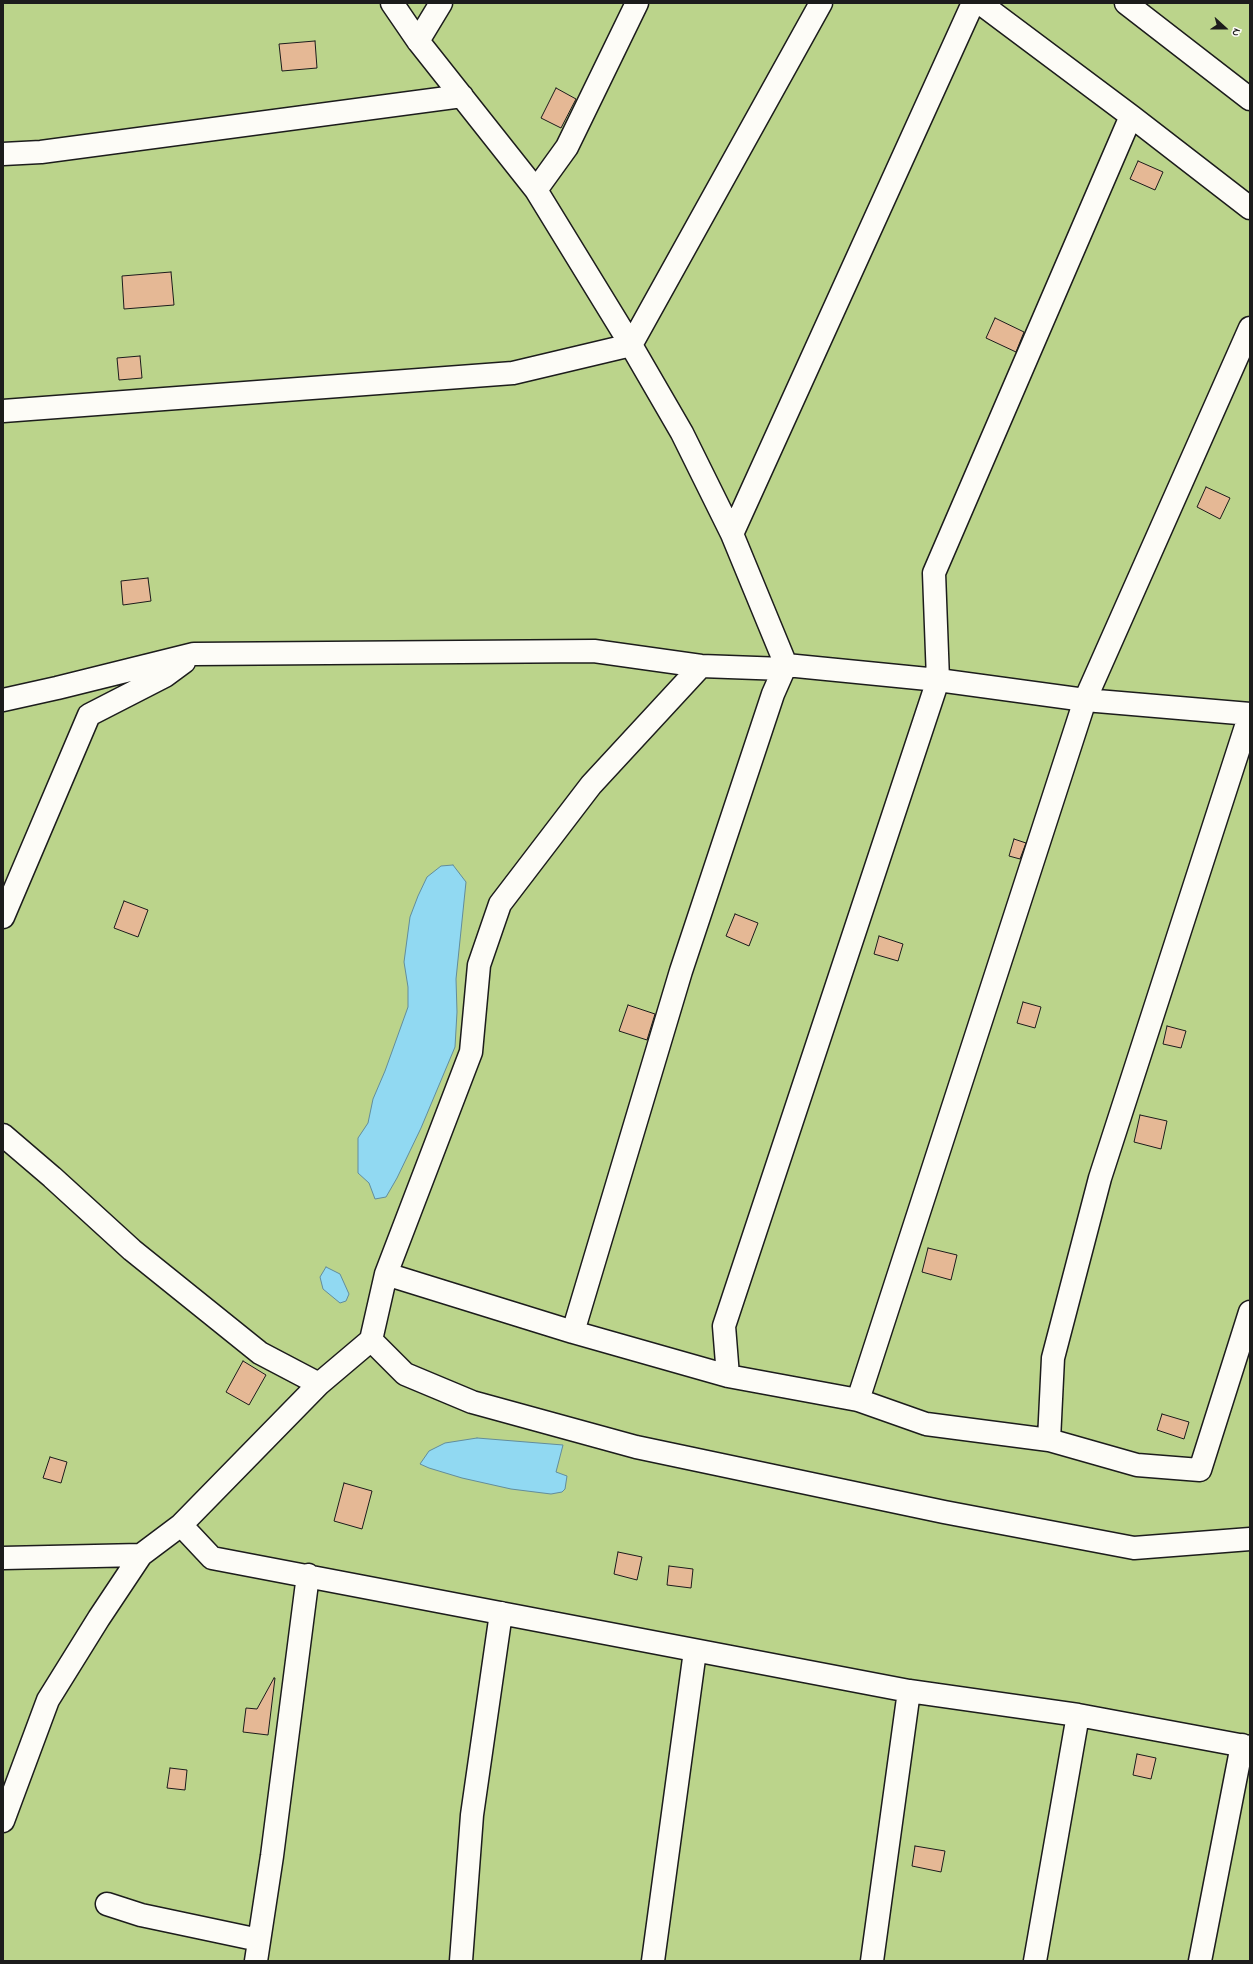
<!DOCTYPE html>
<style>
body{margin:0}
#map{position:relative;width:1253px;height:1964px;overflow:hidden;background:#fdfcf7;font-family:"Indie Flower",sans-serif}
canvas{display:block}
.frame{position:absolute;inset:0;border:4px solid #1c1c1c;pointer-events:none}
.north{position:absolute;left:1205px;top:8px;width:40px;height:40px;-webkit-text-stroke:3px #fdfcf7;paint-order:stroke;rotate:111deg;font-size:11px;font-weight:700;line-height:16px;text-align:center;color:#1c1c1c}
.north::after{content:'';display:block;margin:auto;width:14px;height:18px;background:#1c1c1c;clip-path:polygon(50% 0,100% 100%,50% 72%,0 100%)}
</style>
<div id="map">
<canvas width="1253" height="1964"></canvas>
<div class="frame"></div>
<div class="north">N</div>
</div>
<script>
const g = document.querySelector('canvas').getContext('2d');
g.lineJoin = 'round';
function paint(path, color) {
  g.fillStyle = color;
  g.fill(path, 'evenodd');
}
function shape(rows) {
  const path = new Path2D();
  for (const r of rows) {
    path.moveTo(r[0], r[1]);
    for (let i = 2; i < r.length; i += 2) path.lineTo(r[i], r[i + 1]);
  }
  return path;
}
function stroke(path, color, width, dash) {
  g.strokeStyle = color;
  g.lineWidth = width;
  g.lineCap = dash ? 'butt' : 'round';
  g.setLineDash(dash || []);
  g.stroke(path);
}
paint(shape([
 [3,3,1250,3,1250,1961,3,1961]
]), '#bbd48b');
const water = shape([
 [453,865,466,882,456,979,457,1012,455,1047,421,1128,397,1178,386,1197,375,1199,369,1183,358,1173,358,1138,368,1123,373,1099,385,1071,408,1007,408,987,404,962,410,917,418,896,427,877,441,866,453,865],
 [326,1267,340,1274,349,1294,346,1301,340,1303,323,1289,320,1277,326,1267],
 [477,1438,563,1445,556,1472,567,1476,565,1489,562,1492,551,1494,511,1489,462,1478,429,1468,420,1464,429,1451,445,1443,477,1438]
]);
paint(water, '#91d9f2');
stroke(water, '#628d9c', 1);
const building = shape([
 [315,41,317,68,282,71,279,44,315,41],
 [556,88,576,99,561,128,541,118,556,88],
 [1138,161,1163,172,1155,190,1130,179,1138,161],
 [171,272,174,305,124,309,122,276,171,272],
 [995,318,1024,332,1016,352,986,338,995,318],
 [140,356,142,378,119,380,117,358,140,356],
 [1206,487,1230,498,1220,519,1197,507,1206,487],
 [148,578,151,601,123,605,121,581,148,578],
 [1014,839,1026,843,1020,859,1009,856,1014,839],
 [124,901,148,910,138,937,114,928,124,901],
 [735,914,758,923,749,946,726,936,735,914],
 [879,936,903,944,898,961,874,954,879,936],
 [1023,1002,1041,1007,1035,1028,1017,1023,1023,1002],
 [628,1005,655,1014,647,1040,619,1031,628,1005],
 [1167,1026,1186,1031,1181,1048,1163,1044,1167,1026],
 [1140,1115,1167,1121,1161,1149,1134,1142,1140,1115],
 [928,1248,957,1255,951,1280,922,1272,928,1248],
 [243,1361,266,1375,249,1405,226,1392,243,1361],
 [1162,1414,1189,1422,1184,1439,1157,1430,1162,1414],
 [50,1457,67,1462,61,1483,43,1478,50,1457],
 [344,1483,372,1491,362,1529,334,1521,344,1483],
 [618,1552,642,1557,637,1580,614,1574,618,1552],
 [669,1566,693,1569,691,1588,667,1585,669,1566],
 [274,1678,275,1678,268,1735,243,1732,246,1708,257,1709,274,1678],
 [1137,1754,1156,1758,1151,1779,1133,1775,1137,1754],
 [170,1768,187,1770,185,1790,167,1788,170,1768],
 [915,1846,945,1851,941,1872,912,1866,915,1846]
]);
paint(building, '#e5b895');
stroke(building, '#1c1c1c', 1);
const minor = shape([
 [392,3,418,41,536,190,631,345,682,433,732,534,786,665],
 [980,3,1131,116,1250,208],
 [1126,3,1250,99],
 [418,41,441,3],
 [3,154,41,152,462,96],
 [536,190,567,147,637,3],
 [3,411,513,373,631,345,821,3],
 [732,534,973,3],
 [3,700,57,688,194,654,594,651,701,666,784,669,786,665,938,680,1085,700,1250,714],
 [3,917,89,715,165,676,184,662],
 [3,1135,52,1177,132,1250,260,1353,319,1384],
 [386,1274,573,1332,728,1376,858,1400,926,1424,1049,1440,1137,1465,1200,1470,1250,1312],
 [573,1332,681,971,773,694,784,669],
 [371,1340,405,1374,472,1402,636,1447,944,1512,1134,1548,1250,1539],
 [728,1376,724,1326,938,680,934,573,1131,116],
 [858,1400,1085,700,1250,328],
 [1049,1440,1053,1358,1100,1178,1250,714],
 [181,1525,212,1558,909,1691,1078,1715,1250,1747],
 [3,1558,141,1555,181,1525,319,1384,371,1340,386,1274,471,1052,479,965,500,904,591,785,701,666],
 [3,1821,48,1700,99,1618,141,1555],
 [107,1904,141,1915,259,1940],
 [256,1961,272,1856,308,1575],
 [461,1961,472,1815,501,1613],
 [653,1961,695,1651],
 [872,1961,909,1691],
 [1035,1961,1078,1715],
 [1200,1961,1242,1745]
]);
stroke(minor, '#1c1c1c', 25);
stroke(minor, '#fdfcf7', 22);
</script>
